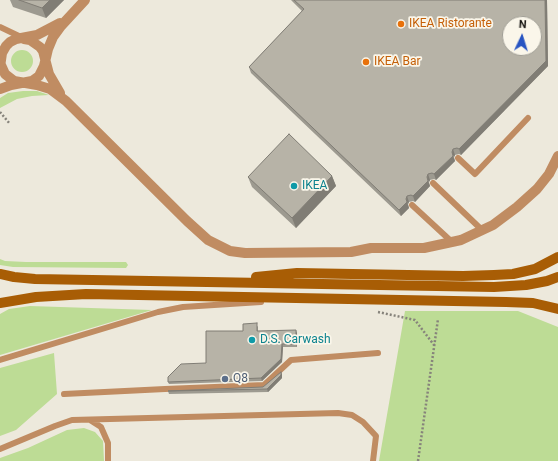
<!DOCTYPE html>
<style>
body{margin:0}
#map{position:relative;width:558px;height:461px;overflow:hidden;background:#ede9dc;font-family:Roboto,sans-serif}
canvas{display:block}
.north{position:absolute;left:502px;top:16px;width:40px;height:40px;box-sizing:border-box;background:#faf6ea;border:1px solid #a09e95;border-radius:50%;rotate:4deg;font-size:11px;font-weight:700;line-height:16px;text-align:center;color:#1a1915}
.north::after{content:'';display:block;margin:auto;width:14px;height:18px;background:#2754c2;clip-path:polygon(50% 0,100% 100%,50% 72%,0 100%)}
</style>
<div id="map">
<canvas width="558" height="461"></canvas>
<div class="north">N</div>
</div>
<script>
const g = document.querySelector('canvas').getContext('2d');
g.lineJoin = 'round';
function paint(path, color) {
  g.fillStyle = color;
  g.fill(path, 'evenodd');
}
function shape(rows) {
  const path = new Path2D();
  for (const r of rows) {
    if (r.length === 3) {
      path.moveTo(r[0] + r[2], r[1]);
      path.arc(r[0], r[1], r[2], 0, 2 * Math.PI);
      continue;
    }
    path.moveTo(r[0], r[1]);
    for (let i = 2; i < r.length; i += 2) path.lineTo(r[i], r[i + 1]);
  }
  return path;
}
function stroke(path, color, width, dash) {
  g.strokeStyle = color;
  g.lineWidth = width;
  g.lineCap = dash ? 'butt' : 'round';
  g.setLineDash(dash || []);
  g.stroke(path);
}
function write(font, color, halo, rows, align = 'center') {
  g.font = font + ' Roboto,sans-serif';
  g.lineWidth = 3.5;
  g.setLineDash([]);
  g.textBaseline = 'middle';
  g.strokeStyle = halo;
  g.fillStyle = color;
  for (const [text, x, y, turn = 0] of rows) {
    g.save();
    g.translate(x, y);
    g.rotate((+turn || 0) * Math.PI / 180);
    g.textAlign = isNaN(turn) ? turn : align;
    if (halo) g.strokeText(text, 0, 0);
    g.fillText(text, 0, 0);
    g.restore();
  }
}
paint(shape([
 [22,61,11],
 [23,91,37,91,49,95,32,96,17,99,0,108,0,98,8,93],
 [0,259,5,261,26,262,126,262,128,265,126,268,13,267,0,265],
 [30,306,152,310,0,355,0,314,9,309],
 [405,311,518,311,558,327,558,461,379,461],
 [54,353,57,394,16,430,0,436,0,368],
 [84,428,95,432,103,441,104,461,0,461,0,458,28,448,67,430]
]), '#bddc95');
stroke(shape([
 [0,112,10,124],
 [378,312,415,320,434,345],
 [418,461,438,319]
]), '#86837b', 2.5, [2, 2]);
stroke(shape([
 [0,27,21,37],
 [458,158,475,174,528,118],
 [433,183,482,230],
 [412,205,452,242],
 [0,360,158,312,183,307,261,302],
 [64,394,165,389,264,385,291,360,378,353],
 [90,420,101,427,108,443,108,461],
 [0,449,55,426,72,420,338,413,352,415,363,422,376,436,373,461]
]), '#c08c62', 6);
stroke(shape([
 [24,39,30,40,40,47,43,51,49,74,60,93],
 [1,65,5,74,14,81,37,85,50,89,66,101,187,221,208,240,230,251,245,253,351,252,371,248,424,248,461,240,493,225,517,207,537,189,549,174,558,156],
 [0,67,2,53,6,46,10,42,16,39,37,35,60,23],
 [0,89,11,85,32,81,39,76,44,66,48,49,53,37,61,26,85,0]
]), '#c08c62', 10);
stroke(shape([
 [0,274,14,277,35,279,494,287,526,285,547,281,558,277],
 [256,277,297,273,463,276,494,275,513,274,535,269,558,257],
 [0,303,36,297,86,294,506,302,533,303,558,309]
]), '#a85d05', 10);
paint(shape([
 [10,0,64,0,46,18,13,7],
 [291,0,547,0,548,66,461,155,459,154,455,155,454,157,455,161,436,180,434,179,430,180,429,182,430,186,415,202,413,201,409,202,408,204,409,208,401,216,251,73,249,67,302,11],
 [332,176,336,186,296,228,252,187,248,177],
 [258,326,258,331,297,333,297,347,283,347,282,362,262,381,169,384,168,382,206,363],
 [282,374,282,378,268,392,169,394,168,391,263,387]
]), '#9d9a90');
paint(shape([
 [50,0,64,0,46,18,42,8],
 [545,0,547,0,548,66,461,155,459,149],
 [453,149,455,155,454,157,452,152],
 [453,156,455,161,436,180,434,174],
 [428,174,430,180,429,182,427,177],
 [332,176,336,186,296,228,292,218],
 [428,181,430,186,415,202,413,196],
 [407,196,409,202,408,204,406,199],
 [407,202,409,208,401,216,399,210],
 [296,330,297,333,297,347,296,344],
 [282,344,283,347,282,362,262,381,261,378],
 [281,372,282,374,282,378,268,392,267,389]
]), '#807d75');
const building = shape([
 [19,0,50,0,42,8,19,0],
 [294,0,545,0,546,61,459,149,457,148,453,149,452,152,453,156,434,174,432,173,428,174,427,177,428,181,413,196,411,195,407,196,406,199,407,202,399,210,249,67,304,9,294,0],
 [510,24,534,24,534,48,510,48,510,24],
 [289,134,332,176,292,218,248,177,289,134],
 [257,323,257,331,296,330,296,344,282,344,281,359,261,378,168,382,168,377,181,364,206,363,206,331,243,331,243,324,257,323],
 [281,372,281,375,267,389,168,391,263,387,281,372]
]);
paint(building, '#b7b3a7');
stroke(building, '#807d75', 1);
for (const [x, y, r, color] of [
 [401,24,4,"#e8710a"],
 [366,62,4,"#e8710a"],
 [294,186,4,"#0f9aa8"],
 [252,340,4,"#0f9aa8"],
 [225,379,4,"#5c6f8a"]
]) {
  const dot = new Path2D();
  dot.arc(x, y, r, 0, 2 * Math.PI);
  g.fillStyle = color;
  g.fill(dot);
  stroke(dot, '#faf6ea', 1.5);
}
write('12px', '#c56008', '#faf6ea', [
 ["IKEA Ristorante",409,24],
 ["IKEA Bar",374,62]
], 'left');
write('12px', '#0d838f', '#faf6ea', [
 ["IKEA",302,186],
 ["D.S. Carwash",260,340]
], 'left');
write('12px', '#4e5e75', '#faf6ea', [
 ["Q8",233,379]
], 'left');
</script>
